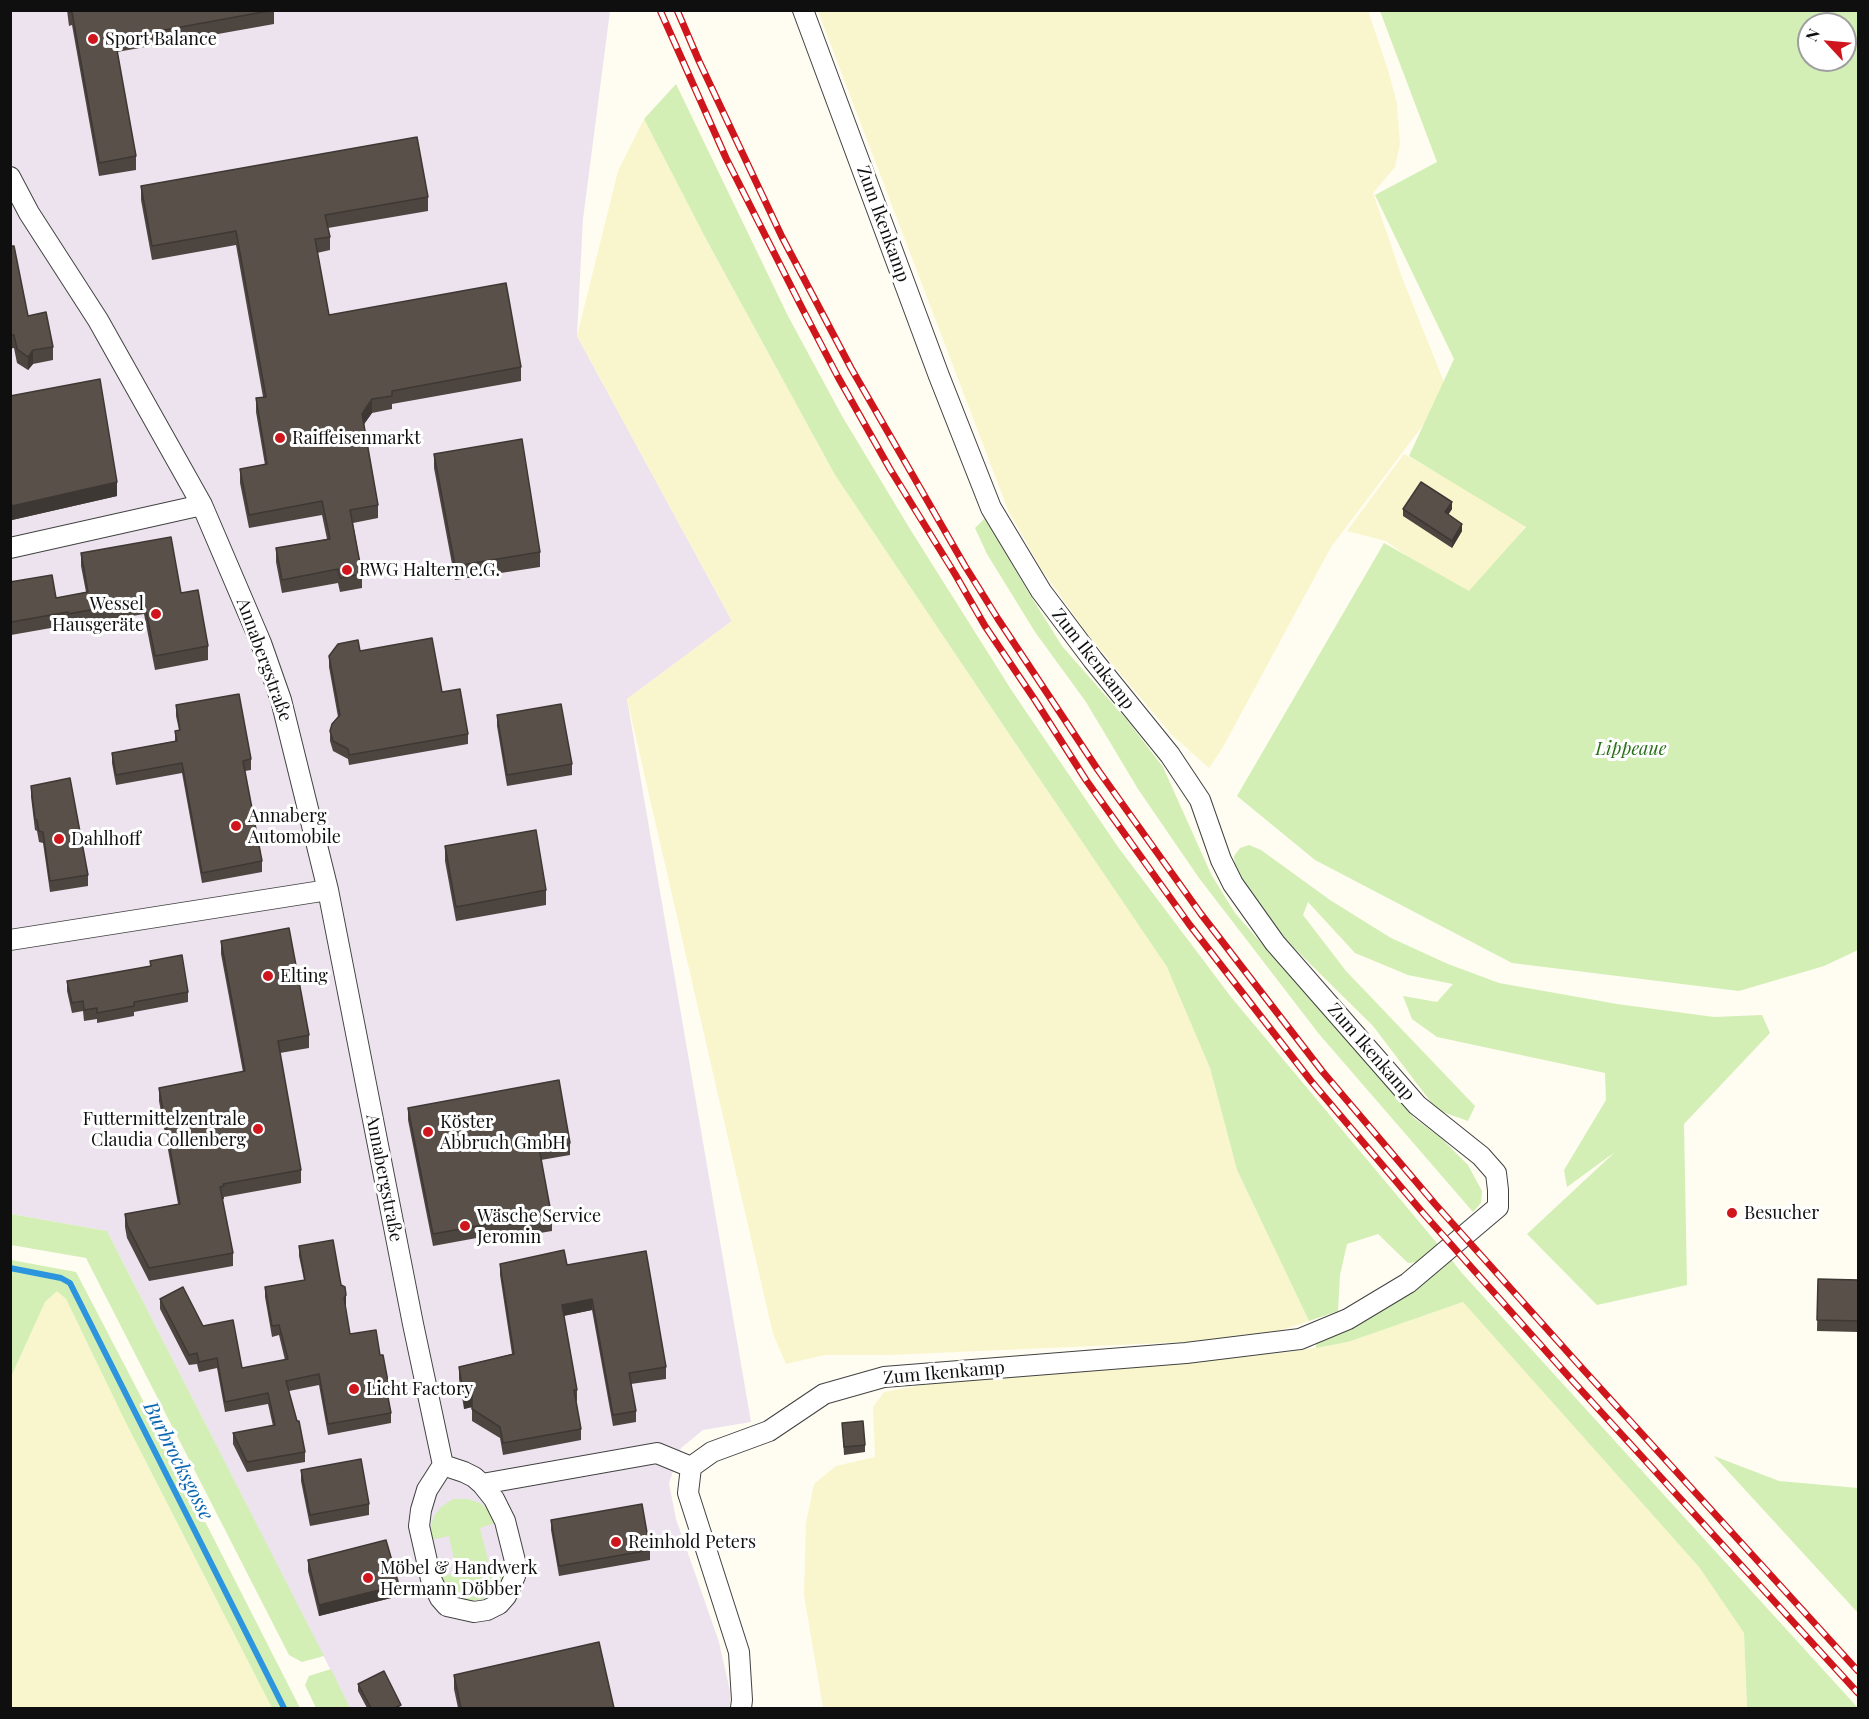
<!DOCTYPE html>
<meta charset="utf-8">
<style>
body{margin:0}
#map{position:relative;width:1869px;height:1719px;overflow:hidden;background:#fffcf1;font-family:"Playfair Display",serif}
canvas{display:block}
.frame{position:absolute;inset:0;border:12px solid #0f0f0f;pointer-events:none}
.north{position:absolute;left:1797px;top:12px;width:60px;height:60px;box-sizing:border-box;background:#fff;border:2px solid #9f9f9f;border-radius:50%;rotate:296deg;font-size:16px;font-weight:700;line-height:24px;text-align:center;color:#0f0f0f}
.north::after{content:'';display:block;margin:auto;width:21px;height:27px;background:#d0161d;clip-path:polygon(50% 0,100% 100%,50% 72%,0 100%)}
</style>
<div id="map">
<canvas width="1869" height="1719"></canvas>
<div class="frame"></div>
<div class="north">N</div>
</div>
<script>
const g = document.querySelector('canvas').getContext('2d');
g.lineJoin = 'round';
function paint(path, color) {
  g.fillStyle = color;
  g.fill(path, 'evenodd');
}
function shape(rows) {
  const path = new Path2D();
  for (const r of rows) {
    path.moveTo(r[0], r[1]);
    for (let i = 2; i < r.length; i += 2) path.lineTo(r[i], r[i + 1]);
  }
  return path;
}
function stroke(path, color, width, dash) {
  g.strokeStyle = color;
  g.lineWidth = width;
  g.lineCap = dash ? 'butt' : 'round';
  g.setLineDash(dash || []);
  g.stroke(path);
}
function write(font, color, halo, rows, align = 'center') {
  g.font = font + ' "Playfair Display",serif';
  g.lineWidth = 6;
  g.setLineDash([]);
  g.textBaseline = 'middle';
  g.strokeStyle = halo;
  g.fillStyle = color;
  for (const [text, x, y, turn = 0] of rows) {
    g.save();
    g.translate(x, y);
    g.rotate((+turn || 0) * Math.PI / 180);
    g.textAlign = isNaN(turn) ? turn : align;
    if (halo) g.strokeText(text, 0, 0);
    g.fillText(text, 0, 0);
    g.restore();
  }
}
paint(shape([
 [10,11,610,11,583,219,577,336,732,621,627,699,751,1422,703,1430,681,1448,669,1483,676,1519,719,1642,730,1691,730,1708,350,1708,107,1231,11,1214]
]), '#ede3ee');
paint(shape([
 [818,11,1368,11,1388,70,1397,104,1400,144,1395,167,1373,193,1403,280,1448,392,1331,547,1223,747,1209,768,1171,734,1088,635,1040,567,1008,510],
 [644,119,706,239,835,475,1003,725,1167,967,1192,1015,1210,1068,1237,1170,1309,1321,1260,1337,1185,1342,888,1355,825,1355,786,1364,773,1334,627,699,732,621,577,336,618,171],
 [1404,454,1527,524,1470,601,1386,541,1347,531],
 [57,1290,66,1299,125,1421,272,1708,11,1708,11,1377,45,1302],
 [1463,1302,1699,1567,1744,1633,1747,1708,823,1708,804,1595,806,1523,814,1484,836,1466,875,1457,873,1407,884,1392,938,1382,1290,1352,1348,1342]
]), '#f9f6cd');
paint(shape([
 [1380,11,1858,11,1858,950,1824,966,1739,991,1512,963,1315,860,1237,796,1384,543,1469,591,1526,527,1409,456,1454,359,1375,195,1437,162],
 [1809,24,1845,24,1845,60,1809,60],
 [676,84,788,316,842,416,910,529,1012,691,1118,847,1231,997,1441,1248,1419,1262,1408,1263,1378,1234,1347,1244,1340,1275,1338,1311,1309,1321,1237,1170,1210,1068,1167,967,1003,725,835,475,706,239,644,119],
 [985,518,1027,590,1062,646,1127,720,1163,767,1211,874,1235,913,1414,1118,1441,1138,1468,1165,1482,1191,1481,1203,1473,1212,1319,1034,1199,878,1138,789,1086,702,1035,632,987,554,975,528],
 [1249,845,1261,850,1330,900,1391,938,1448,964,1499,983,1617,1004,1714,1017,1762,1015,1770,1033,1684,1124,1687,1285,1597,1305,1527,1234,1615,1152,1567,1187,1564,1170,1606,1100,1605,1073,1437,1037,1412,1019,1403,996,1437,1002,1453,984,1408,975,1355,953,1308,902,1303,915,1346,971,1475,1106,1468,1121,1437,1110,1373,1026,1277,931,1235,869,1234,856,1240,848],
 [11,1214,107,1231,324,1656,302,1662,289,1655,86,1258,11,1245],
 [1447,1254,1461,1272,1858,1708,1747,1708,1744,1633,1699,1567,1463,1302,1348,1342,1316,1348,1316,1341],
 [11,1260,76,1272,163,1439,300,1708,272,1708,125,1421,66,1299,57,1291,45,1302,11,1377],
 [1714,1456,1779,1481,1858,1488,1858,1613],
 [453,1499,468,1499,480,1503,490,1511,495,1523,480,1528,489,1564,505,1560,507,1567,505,1579,498,1591,487,1598,474,1601,461,1599,452,1595,442,1581,441,1576,457,1573,449,1536,431,1540,430,1529,434,1516,441,1507],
 [331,1669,350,1708,316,1708,305,1685,309,1676]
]), '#d3efb5');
stroke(shape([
 [10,1268,61,1278,70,1283,284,1708]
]), '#2d95dd', 6);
const street = shape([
 [10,177,29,213,98,320,202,505,261,643,281,700,328,890,413,1324,443,1465,427,1490,421,1510,419,1526,431,1579,440,1598,447,1606,474,1612,487,1610,499,1604,506,1596,515,1576,516,1565,505,1521,494,1499,482,1484,474,1477,464,1472,443,1465],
 [10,548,202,505],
 [10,940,328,890],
 [482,1484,657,1453,691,1467],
 [741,1708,742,1700,739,1652,688,1493,691,1467,712,1452,769,1431,824,1394,884,1377,1186,1353,1300,1339,1348,1319,1408,1283,1498,1207,1498,1190,1496,1173,1481,1156,1417,1105,1275,943,1233,884,1221,860,1200,800,1170,755,1093,660,1041,591,991,508,939,376,803,10]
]);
stroke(street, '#424242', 22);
stroke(street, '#fff', 20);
const rail = shape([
 [660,10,726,158,802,308,838,377,890,469,955,574,985,626,1035,700,1086,780,1189,924,1311,1081,1423,1213,1570,1378,1858,1693],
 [677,10,699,61,782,237,851,368,965,566,998,619,1098,770,1201,914,1322,1071,1435,1204,1581,1367,1858,1671]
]);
stroke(rail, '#d0161d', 7);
stroke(rail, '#fff', 4.5, [14]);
paint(shape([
 [67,10,274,10,274,24,117,52,136,156,136,170,99,176,72,25,69,26],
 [141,186,428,197,428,211,328,228,330,237,330,250,317,253,329,315,521,367,521,381,392,404,392,409,372,413,364,424,378,505,378,518,353,523,362,574,362,588,340,592,338,583,282,593,276,562,276,548,327,539,322,515,249,528,240,483,240,469,265,465,256,412,256,398,263,397,236,245,152,260,141,200],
 [10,246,28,316,53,347,53,360,33,364,28,370,17,363,14,348,10,349],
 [10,396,117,496,12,520,10,511],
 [434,454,540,552,540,567,455,580,434,468],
 [1403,509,1452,509,1448,514,1462,531,1452,548,1403,516],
 [81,553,181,593,208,646,208,660,155,670,144,614,68,627,68,625,11,635,10,582,56,598,86,592,81,566],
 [360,651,442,692,468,734,468,744,349,765,348,759,333,751,330,741,330,731,338,717,329,667,329,656],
 [176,705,251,759,251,770,245,771,262,861,262,872,202,883,182,773,116,785,112,763,112,753,175,741,175,731,179,730,176,716],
 [497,715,572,764,572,775,507,786,497,726],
 [31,786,88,875,88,886,50,892,43,843,39,842,37,831,35,830,31,797],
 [445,846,546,890,546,905,456,921,445,861],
 [221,941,309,1035,309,1048,280,1053,301,1170,301,1183,224,1197,224,1199,222,1200,233,1253,233,1266,149,1281,127,1238,125,1227,125,1214,178,1204,159,1101,159,1088,243,1072,221,954],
 [150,961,188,992,188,1002,134,1012,134,1016,97,1023,97,1019,84,1021,83,1011,72,1013,67,991,67,981,150,966],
 [408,1108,570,1143,570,1155,541,1160,552,1218,552,1231,516,1237,515,1231,433,1246,408,1120],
 [299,1246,341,1285,346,1305,345,1307,350,1334,380,1355,389,1387,389,1397,388,1397,391,1413,391,1423,328,1435,319,1385,289,1391,305,1452,305,1462,247,1472,233,1444,233,1433,273,1426,268,1404,225,1412,217,1368,199,1372,197,1364,189,1365,160,1309,160,1299,242,1368,285,1360,279,1335,272,1337,265,1297,265,1287,304,1280,299,1256],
 [500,1264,567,1265,666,1367,666,1379,631,1384,636,1411,636,1422,613,1426,592,1310,564,1316,577,1390,577,1401,576,1402,581,1429,581,1440,503,1455,500,1438,472,1421,472,1407,464,1409,459,1379,459,1367,512,1354,500,1275],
 [1818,1279,1858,1280,1858,1332,1817,1331],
 [842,1423,865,1445,865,1452,844,1455],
 [301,1470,369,1504,369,1515,310,1526,301,1481],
 [551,1520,650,1550,650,1560,559,1576,551,1530],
 [308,1560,399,1596,319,1616,308,1571],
 [454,1675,614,1708,458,1708,454,1689],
 [358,1684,401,1708,367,1708,358,1691]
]), '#4d4540');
paint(shape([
 [33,350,33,364,28,370,28,357],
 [372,399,372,413,362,427,362,414],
 [117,482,117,496,12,520,12,506],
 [1452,502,1452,509,1445,520,1445,512],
 [1462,524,1462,531,1452,548,1452,541],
 [346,1295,346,1305,344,1309,344,1298],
 [592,1299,592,1310,562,1316,562,1305],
 [472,1395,472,1407,464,1409,464,1397],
 [399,1585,399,1596,319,1616,319,1605]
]), '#3e3834');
const building = shape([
 [69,10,274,10,115,39,136,156,99,163,72,12,69,12,69,10],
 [417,137,428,197,325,215,330,237,315,239,329,315,506,283,521,367,392,391,392,396,372,399,362,414,378,505,350,510,362,574,340,578,338,569,282,580,276,548,330,539,322,501,249,515,240,469,267,464,256,398,266,397,236,231,152,246,141,186,417,137],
 [10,246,14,246,28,316,46,312,53,347,33,350,28,357,17,349,14,335,10,335,10,246],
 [100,379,117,482,12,506,10,496,10,396,100,379],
 [522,439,540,552,455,566,434,454,522,439],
 [1421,482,1452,502,1445,512,1462,524,1452,541,1403,509,1421,482],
 [171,537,181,593,198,590,208,646,155,656,144,600,68,614,68,612,11,622,10,582,52,575,56,598,88,592,81,553,171,537],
 [432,638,442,692,460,689,468,734,349,755,348,749,333,741,330,731,332,724,340,715,329,656,338,644,358,640,360,651,432,638],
 [239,694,251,759,243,761,262,861,202,873,182,763,116,775,112,753,177,741,175,731,180,730,176,705,239,694],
 [561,704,572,764,507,775,497,715,561,704],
 [70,778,88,875,50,881,43,832,39,831,37,820,35,819,31,786,70,778],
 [536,830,546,890,456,907,445,846,536,830],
 [289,928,309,1035,278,1041,301,1170,223,1184,224,1186,220,1187,233,1253,149,1268,127,1225,125,1214,180,1204,159,1088,245,1071,221,941,289,928],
 [182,955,188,992,134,1002,134,1006,97,1013,97,1008,84,1010,83,1001,72,1003,67,981,151,966,150,961,182,955],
 [559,1080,570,1143,539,1148,552,1218,516,1225,515,1219,433,1234,408,1108,559,1080],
 [333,1240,341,1285,345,1287,346,1295,344,1298,350,1334,376,1330,380,1355,383,1355,389,1387,386,1387,391,1413,328,1424,319,1374,286,1381,297,1421,299,1421,305,1452,247,1462,233,1433,275,1425,268,1393,225,1402,217,1358,199,1362,197,1353,189,1355,160,1299,183,1287,203,1326,233,1320,242,1368,288,1359,279,1325,272,1326,265,1287,305,1280,299,1246,333,1240],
 [564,1250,567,1265,646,1251,666,1367,629,1373,636,1411,613,1415,592,1299,562,1305,577,1390,574,1390,581,1429,503,1443,500,1427,472,1409,472,1395,464,1397,459,1367,514,1354,500,1264,564,1250],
 [1818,1279,1858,1280,1858,1321,1817,1320,1818,1279],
 [863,1421,865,1445,844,1447,842,1423,863,1421],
 [361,1459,369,1504,310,1515,301,1470,361,1459],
 [642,1504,650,1550,559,1566,551,1520,642,1504],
 [386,1540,399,1585,319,1605,308,1560,386,1540],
 [599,1642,614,1708,461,1708,454,1675,599,1642],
 [384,1671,401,1705,395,1708,371,1708,358,1684,384,1671]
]);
paint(building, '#59504a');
stroke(building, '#3e3834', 1.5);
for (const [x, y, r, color] of [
 [93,39,6,"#d0161d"],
 [280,438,6,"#d0161d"],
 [347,570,6,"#d0161d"],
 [156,614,6,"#d0161d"],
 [236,826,6,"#d0161d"],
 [59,839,6,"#d0161d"],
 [268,976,6,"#d0161d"],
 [258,1129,6,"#d0161d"],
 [428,1132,6,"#d0161d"],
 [1732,1213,6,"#d0161d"],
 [465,1226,6,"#d0161d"],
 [354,1389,6,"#d0161d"],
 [616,1542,6,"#d0161d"],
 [368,1578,6,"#d0161d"]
]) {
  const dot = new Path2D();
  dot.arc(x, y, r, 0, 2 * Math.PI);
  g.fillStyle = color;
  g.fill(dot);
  stroke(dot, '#fff', 2);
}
write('18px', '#0f0f0f', '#fff', [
 ["Sport Balance",105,39],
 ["Raiffeisenmarkt",292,438],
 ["RWG Haltern e.G.",359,570],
 ["Wessel",144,604,"right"],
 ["Hausgeräte",144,625,"right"],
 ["Annaberg",248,816],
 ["Automobile",248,837],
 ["Dahlhoff",71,839],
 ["Elting",280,976],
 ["Futtermittelzentrale",246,1119,"right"],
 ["Claudia Collenberg",246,1140,"right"],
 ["Köster",440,1122],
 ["Abbruch GmbH",440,1143],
 ["Besucher",1744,1213],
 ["Wäsche Service",477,1216],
 ["Jeromin",477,1237],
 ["Licht Factory",366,1389],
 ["Reinhold Peters",628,1542],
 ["Möbel & Handwerk",380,1568],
 ["Hermann Döbber",380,1589]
], 'left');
write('18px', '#0f0f0f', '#fff', [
 ["Zum Ikenkamp",883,224,70],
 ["Zum Ikenkamp",1093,659,52],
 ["Annabergstraße",264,660,70],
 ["Zum Ikenkamp",1371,1052,49],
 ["Annabergstraße",384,1178,79],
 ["Zum Ikenkamp",944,1373,-5]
]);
write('italic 18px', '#286f17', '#fff', [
 ["Lippeaue",1631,749]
]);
write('italic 20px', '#0966b0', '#fff', [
 ["Burbrocksgosse",178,1461,63]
]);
</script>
